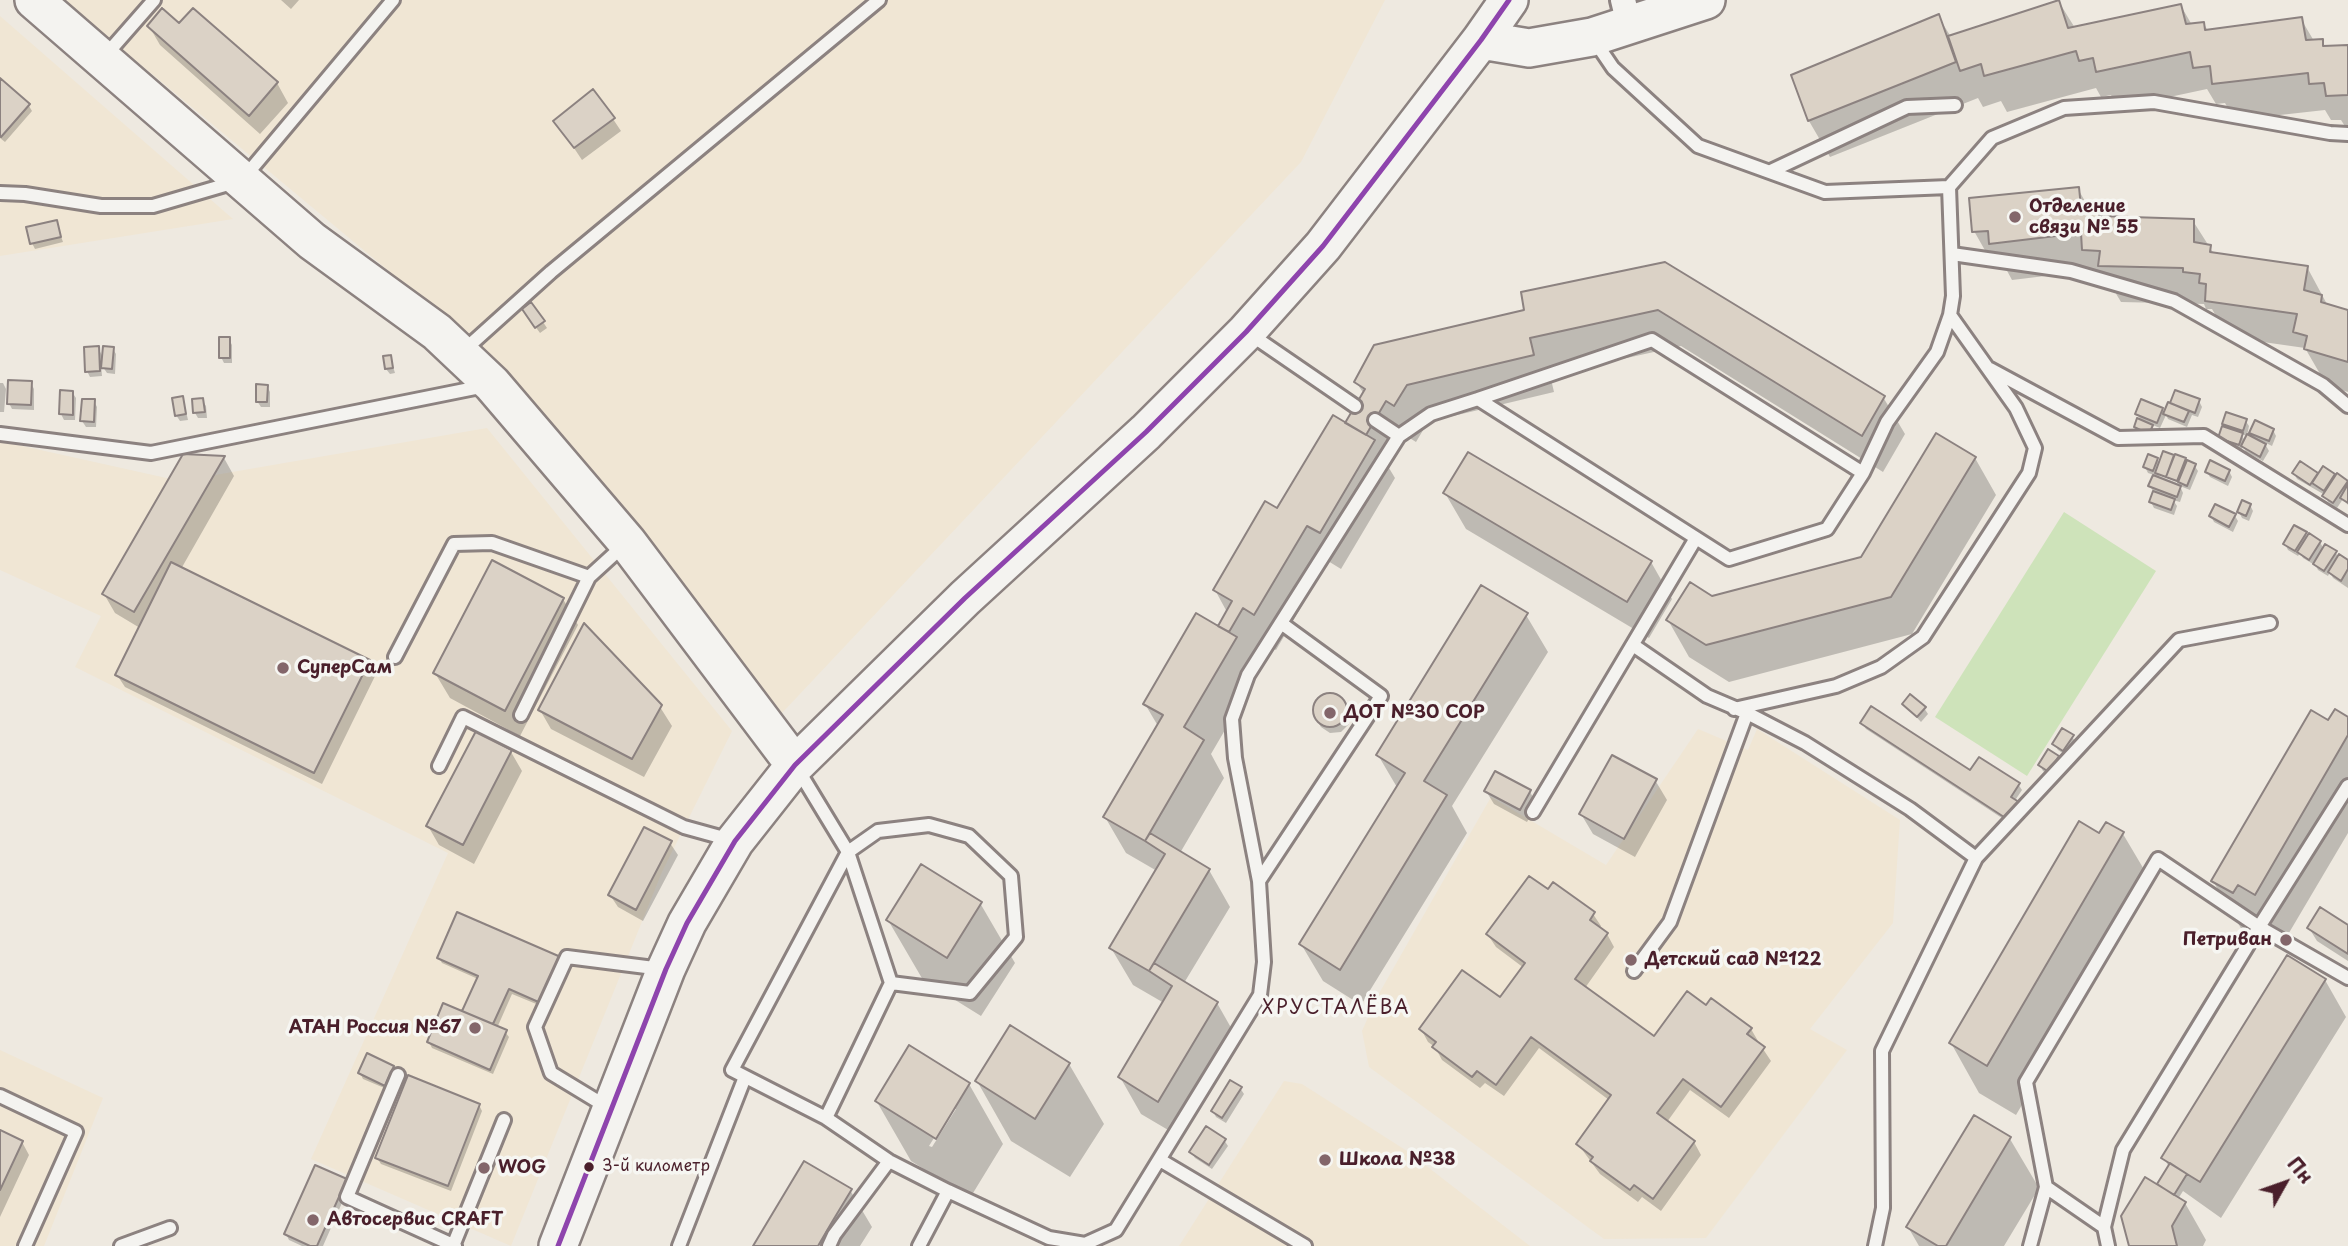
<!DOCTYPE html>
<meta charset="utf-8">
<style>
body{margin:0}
#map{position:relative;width:2348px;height:1246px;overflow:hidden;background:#eee9e0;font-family:"Playpen Sans",sans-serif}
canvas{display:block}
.north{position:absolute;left:2250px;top:1148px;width:70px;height:70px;-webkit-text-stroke:5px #f6f6f2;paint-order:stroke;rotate:50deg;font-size:19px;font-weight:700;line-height:28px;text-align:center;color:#4a1f2b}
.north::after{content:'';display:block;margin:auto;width:24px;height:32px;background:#4a1f2b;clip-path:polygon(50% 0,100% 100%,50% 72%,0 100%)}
</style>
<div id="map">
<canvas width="2348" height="1246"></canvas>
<div class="north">Пн</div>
</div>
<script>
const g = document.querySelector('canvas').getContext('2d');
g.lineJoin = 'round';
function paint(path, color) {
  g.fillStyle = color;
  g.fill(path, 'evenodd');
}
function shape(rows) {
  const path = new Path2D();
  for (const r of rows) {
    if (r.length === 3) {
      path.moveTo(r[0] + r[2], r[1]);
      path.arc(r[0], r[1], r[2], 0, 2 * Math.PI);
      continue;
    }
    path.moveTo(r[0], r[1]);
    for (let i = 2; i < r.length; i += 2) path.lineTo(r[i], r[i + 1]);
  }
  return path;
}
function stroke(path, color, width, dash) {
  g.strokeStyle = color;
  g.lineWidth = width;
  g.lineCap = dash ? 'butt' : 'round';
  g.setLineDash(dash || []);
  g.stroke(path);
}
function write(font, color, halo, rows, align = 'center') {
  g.font = font + ' "Playpen Sans",sans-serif';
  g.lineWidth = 7;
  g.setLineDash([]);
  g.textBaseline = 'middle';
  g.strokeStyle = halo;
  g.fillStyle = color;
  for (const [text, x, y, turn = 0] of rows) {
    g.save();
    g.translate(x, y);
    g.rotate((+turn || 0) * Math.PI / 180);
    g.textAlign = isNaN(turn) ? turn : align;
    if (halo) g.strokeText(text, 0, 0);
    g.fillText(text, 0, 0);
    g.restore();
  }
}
paint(shape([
 [63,0,1385,0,1301,162,782,713,473,341],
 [0,16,233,219,0,256],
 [487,428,732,731,662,872,511,1246,311,1159,448,853,75,667,101,616,0,570,0,441,180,481],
 [1698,729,1748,750,1757,729,1900,820,1893,923,1810,1029,1847,1050,1706,1238,1604,1239,1369,1067,1362,1031,1377,997,1491,797,1606,865],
 [0,1050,103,1098,44,1246,0,1246],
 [1284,1081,1302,1084,1407,1151,1530,1246,1179,1246]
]), '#f0e6d4');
paint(shape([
 [2064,512,2156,571,2027,776,1935,717]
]), '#cee3ba');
paint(shape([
 [281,0,299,0,291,9],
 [2059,2,2075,28,2181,6,2192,25,2204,24,2208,31,2301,19,2314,41,2322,41,2326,48,2348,47,2348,131,2341,120,2331,120,2325,110,2235,120,2225,103,2216,104,2207,89,2118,108,2111,95,2101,97,2096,88,2007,112,2001,101,1983,107,1978,98,1830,157,1809,121,1793,76,1938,16,1951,37],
 [193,10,277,83,288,103,260,134,160,45,149,26,179,26],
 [0,80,29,106,32,111,5,142,0,138],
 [613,119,621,131,582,160,556,121],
 [2078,189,2090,210,2098,210,2103,218,2193,221,2214,254,2307,267,2328,306,2348,312,2348,392,2327,386,2305,348,2228,337,2212,309,2206,309,2204,304,2121,302,2112,287,2105,287,2095,270,2012,280,2005,267,1995,268,1974,231],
 [56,222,63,242,35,249,32,243],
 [1664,263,1883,397,1905,434,1883,472,1681,346,1550,375,1554,392,1428,422,1416,442,1408,437,1389,468,1395,478,1341,569,1328,561,1276,650,1264,644,1251,666,1257,675,1211,754,1224,778,1180,853,1209,870,1230,907,1184,983,1217,1003,1238,1040,1180,1137,1141,1114,1120,1077,1164,1003,1133,985,1111,948,1157,871,1126,853,1105,817,1158,726,1145,704,1218,628,1227,612,1215,590,1346,425,1364,394,1356,382,1526,311],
 [531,304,547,328,540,333,527,315],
 [229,339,232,345,232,363,224,363,221,357],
 [98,348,104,359,113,349,116,354,115,374,107,373,101,364,102,376,90,377,87,371],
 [390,357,395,373,390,374,386,369],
 [0,383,3,383,6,389,4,412,0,412],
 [31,383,34,389,34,410,12,409,9,403],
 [267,386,270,392,270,407,261,407,257,401],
 [72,392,76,398,75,420,64,420,61,414],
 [183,398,188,420,180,421,176,415],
 [202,400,206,406,207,418,198,418,195,413],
 [94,401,97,407,96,427,86,427,82,421],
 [2199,401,2202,407,2198,417,2192,415,2187,427,2168,419,2166,415,2160,428,2150,424,2155,432,2139,433,2136,427,2142,422,2137,414,2162,409,2165,413,2169,404],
 [2245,420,2249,426,2247,436,2241,434,2245,441,2255,440,2251,433,2273,430,2276,436,2272,446,2264,442,2269,451,2263,461,2246,452,2243,446,2242,449,2223,443,2220,437,2228,430,2224,424],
 [2164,453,2194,465,2198,471,2190,490,2180,486,2183,493,2180,502,2173,500,2177,506,2174,515,2154,508,2151,502,2154,493,2150,486,2154,475,2148,473,2145,467,2157,459,2160,464],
 [2159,472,2186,482,2185,486,2159,476],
 [224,458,234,476,181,569,368,661,376,674,322,784,125,687,117,675,140,628,115,613,104,594],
 [1975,458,1996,495,1912,634,1729,682,1689,657,1668,620,1712,598,1862,559],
 [2300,463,2319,475,2324,469,2347,482,2348,505,2343,499,2337,508,2328,502,2325,495,2297,479,2294,473],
 [2229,471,2232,477,2228,486,2210,477,2207,472],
 [1445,493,1651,562,1672,599,1649,638,1466,529],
 [2250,505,2253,511,2249,521,2242,518,2239,512],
 [2211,516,2235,516,2238,521,2233,532,2214,522],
 [2305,534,2308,538,2320,542,2324,550,2335,552,2339,558,2348,562,2348,588,2333,578,2330,572,2328,576,2318,570,2314,562,2313,564,2303,558,2300,553,2298,556,2288,550,2285,544],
 [563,599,578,625,520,736,450,698,435,673],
 [1526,615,1548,652,1452,806,1467,833,1361,1005,1323,981,1301,944,1398,789,1378,755],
 [1329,694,1340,697,1350,713,1349,724,1341,732,1330,733,1321,727,1317,720,1314,709,1319,699],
 [1904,704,1924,708,1928,714,1921,722],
 [660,707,672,726,644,777,551,729,540,710],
 [2348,719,2348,833,2283,943,2267,933,2262,942,2242,930,2213,881,2329,723],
 [1862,723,1971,773,2018,784,2022,790,2014,802,2021,809,2011,824,1866,729],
 [2072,737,2076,742,2067,756,2058,750,2054,744],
 [511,752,522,771,474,864,439,845,428,826],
 [2058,758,2061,763,2052,777,2043,771,2040,765],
 [1655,780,1667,800,1635,857,1593,834,1581,814],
 [1486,791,1530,792,1537,804,1527,822,1494,804],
 [2123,834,2152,883,2016,1115,1979,1093,1951,1043,2100,835],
 [670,843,678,855,643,921,618,907,610,895],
 [1548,892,1593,914,1601,926,1599,929,1607,934,1614,947,1585,988,1654,1039,1706,1007,1751,1029,1758,1041,1756,1043,1763,1049,1771,1061,1729,1118,1690,1090,1667,1122,1694,1142,1701,1155,1661,1211,1642,1197,1638,1202,1600,1174,1578,1144,1609,1100,1539,1048,1504,1096,1485,1083,1480,1088,1442,1060,1435,1047,1428,1042,1421,1029,1501,1000,1524,968,1496,947,1488,935],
 [980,903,1015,963,981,1016,923,980,888,920],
 [457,914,546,1008,512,994,497,1028,505,1032,509,1037,493,1074,432,1048,429,1042,463,1014,478,979,442,963,439,958],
 [2348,927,2348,961,2317,941,2309,928],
 [2325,980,2346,1017,2221,1218,2183,1191,2178,1199,2185,1203,2206,1240,2203,1246,2130,1246,2162,1189,2159,1184,2169,1167,2164,1158],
 [1069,1064,1104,1124,1070,1177,1011,1141,977,1081],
 [393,1067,396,1073,389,1090,363,1079,360,1073],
 [969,1084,1003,1144,970,1198,911,1161,877,1102],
 [952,1109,956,1109,932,1147,929,1146],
 [1240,1088,1244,1094,1226,1123,1216,1117,1213,1111],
 [479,1105,482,1111,451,1191,381,1164,377,1158],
 [0,1132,22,1142,29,1155,0,1217],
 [2010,1139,2039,1188,2004,1246,1919,1246,1908,1227],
 [1224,1140,1228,1146,1212,1169,1195,1158,1191,1152],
 [345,1181,349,1187,323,1246,302,1246,289,1240,286,1234],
 [850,1190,872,1227,860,1246,756,1246]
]), '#0003');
const building = shape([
 [2059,0,2068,28,2181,4,2186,24,2204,22,2205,30,2302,17,2306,40,2323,39,2323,46,2348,45,2348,95,2326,96,2324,83,2309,84,2308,73,2212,84,2210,66,2193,68,2190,52,2096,72,2093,58,2079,61,2076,51,1984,76,1981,64,1960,71,1948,36,2059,0],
 [162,8,179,23,193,8,278,82,249,116,147,26,162,8],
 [1939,14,1956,62,1808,121,1791,75,1939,14],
 [0,78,30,104,1,137,0,136,0,78],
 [593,89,615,118,574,148,553,121,593,89],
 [2079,187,2081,208,2099,209,2099,216,2194,219,2194,242,2211,245,2210,252,2308,266,2304,290,2322,295,2321,302,2348,310,2348,362,2304,349,2307,336,2293,332,2297,314,2205,301,2206,284,2199,283,2200,274,2183,272,2183,268,2098,266,2100,251,2082,250,2081,233,1989,244,1988,231,1972,232,1969,198,2079,187],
 [57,220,61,237,30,244,26,227,57,220],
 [1665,262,1885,396,1862,436,1658,310,1530,338,1534,355,1407,385,1394,406,1386,401,1366,435,1345,423,1365,389,1354,382,1374,345,1524,310,1521,292,1665,262],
 [531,302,545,321,535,328,522,309,531,302],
 [219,337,230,337,230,358,219,358,219,337],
 [99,346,100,371,85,372,84,347,99,346],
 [103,346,114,347,112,369,101,368,103,346],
 [391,355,393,368,385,369,383,356,391,355],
 [8,380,32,381,31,405,7,404,8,380],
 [256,384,268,385,267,402,256,402,256,384],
 [60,390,73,391,73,415,59,414,60,390],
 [2175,390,2200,399,2195,413,2170,403,2175,390],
 [183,396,186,414,175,416,172,398,183,396],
 [203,398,205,412,193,413,192,399,203,398],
 [82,399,95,399,94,422,80,421,82,399],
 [2141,399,2163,408,2157,423,2135,414,2141,399],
 [2168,402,2189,411,2184,422,2163,414,2168,402],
 [2226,412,2247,419,2243,431,2222,424,2226,412],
 [1333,415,1375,440,1320,533,1307,526,1254,615,1243,608,1229,632,1218,626,1232,601,1213,590,1265,501,1277,508,1333,415],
 [2137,418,2153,425,2149,434,2134,427,2137,418],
 [2255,420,2274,429,2269,441,2249,433,2255,420],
 [2222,426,2243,433,2239,445,2218,438,2222,426],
 [1936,433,1976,457,1891,597,1706,645,1666,620,1690,582,1712,596,1861,557,1936,433],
 [2247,434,2266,444,2260,457,2241,446,2247,434],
 [2163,451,2174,455,2166,477,2155,473,2163,451],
 [1468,452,1652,561,1627,602,1443,493,1468,452],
 [183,454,225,456,134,612,102,594,183,454],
 [2148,454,2158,458,2153,471,2143,467,2148,454],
 [2175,454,2186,458,2177,481,2166,477,2175,454],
 [2187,460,2196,464,2187,486,2178,482,2187,460],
 [2210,460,2230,470,2225,481,2205,472,2210,460],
 [2300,461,2318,473,2310,485,2292,473,2300,461],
 [2323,466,2335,474,2324,491,2312,483,2323,466],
 [2337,473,2348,481,2333,503,2322,496,2337,473],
 [2153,475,2181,486,2177,497,2148,486,2153,475],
 [2348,484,2348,503,2340,498,2348,484],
 [2153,491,2175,499,2171,510,2149,502,2153,491],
 [2242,500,2251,504,2246,516,2237,512,2242,500],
 [2215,504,2236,514,2229,527,2209,516,2215,504],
 [2294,525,2307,532,2295,551,2283,544,2294,525],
 [2309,533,2321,541,2309,560,2297,552,2309,533],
 [2325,544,2337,551,2324,571,2313,564,2325,544],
 [2339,554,2348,560,2348,569,2341,581,2328,572,2339,554],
 [492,560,564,598,505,711,433,673,492,560],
 [171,562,370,660,314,773,115,675,171,562],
 [1481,585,1528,613,1424,781,1447,795,1340,970,1299,944,1405,773,1376,755,1481,585],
 [1196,613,1237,637,1184,727,1204,740,1145,841,1103,817,1163,715,1143,704,1196,613],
 [584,623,662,705,632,759,538,710,584,623],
 [1330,710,17],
 [1910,694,1926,707,1917,717,1902,704,1910,694],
 [1871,706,1970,770,1979,757,2020,783,2011,797,2019,802,2007,819,1860,723,1871,706],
 [2335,709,2348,717,2348,735,2255,895,2238,885,2233,893,2211,881,2311,710,2328,720,2335,709],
 [2062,728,2074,735,2063,751,2052,744,2062,728],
 [476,731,512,750,463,845,426,826,476,731],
 [2048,749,2059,756,2049,772,2038,765,2048,749],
 [1612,755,1657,779,1624,839,1579,814,1612,755],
 [1495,771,1531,790,1520,810,1484,791,1495,771],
 [2079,821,2099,833,2106,822,2124,832,1987,1066,1949,1043,2079,821],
 [644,827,672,841,636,910,608,895,644,827],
 [1150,833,1210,869,1149,971,1109,948,1165,854,1145,841,1150,833],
 [921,864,982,902,947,958,886,920,921,864],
 [1529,876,1548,889,1553,882,1595,912,1590,920,1608,933,1575,979,1654,1036,1687,991,1706,1005,1711,998,1752,1028,1747,1034,1765,1047,1721,1107,1683,1079,1657,1113,1695,1141,1653,1199,1634,1185,1630,1190,1590,1161,1593,1157,1576,1144,1611,1095,1531,1037,1496,1085,1477,1071,1472,1077,1432,1047,1436,1042,1419,1029,1462,970,1500,997,1525,963,1486,934,1529,876],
 [2320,907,2348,925,2348,954,2307,928,2320,907],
 [457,912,563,958,543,1004,509,989,493,1024,462,1011,478,976,437,958,457,912],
 [2287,955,2326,979,2200,1182,2161,1158,2287,955],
 [1154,963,1218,1002,1158,1102,1118,1077,1172,986,1149,971,1154,963],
 [443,1003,507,1030,490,1070,427,1042,443,1003],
 [1010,1025,1070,1063,1035,1119,975,1081,1010,1025],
 [909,1045,970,1083,936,1139,875,1101,909,1045],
 [367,1053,394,1066,385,1086,358,1073,367,1053],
 [408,1075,480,1104,448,1186,375,1158,408,1075],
 [1230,1080,1242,1087,1222,1118,1211,1111,1230,1080],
 [1974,1115,2011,1137,1946,1246,1938,1246,1906,1227,1974,1115],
 [1206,1126,1226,1139,1209,1165,1189,1152,1206,1126],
 [0,1130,23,1141,0,1190,0,1130],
 [804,1161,852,1189,832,1222,818,1246,753,1246,804,1161],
 [2170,1163,2187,1174,2174,1195,2157,1184,2170,1163],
 [315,1165,347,1179,317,1246,310,1246,284,1234,315,1165],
 [2145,1177,2186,1202,2172,1226,2177,1246,2129,1246,2121,1216,2145,1177]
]);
paint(building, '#dbd2c6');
stroke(building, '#8c8280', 2);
const lane = shape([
 [1594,40,1613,68,1698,146,1825,192,1949,187,1992,138,2064,108,2154,102,2330,133,2348,134],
 [105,56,154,0],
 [1771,171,1907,107,1955,105],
 [0,193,25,194,101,206,153,206,242,180,393,0],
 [1952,254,2071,271,2174,301,2323,385,2348,406],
 [1250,334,1355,406],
 [461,353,551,272,879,0],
 [1990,369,2118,438,2204,436,2348,525],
 [1478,399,1652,340,1863,473],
 [1375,420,1399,436,1431,414,1478,399,1729,559,1827,529,1863,473,1887,422,1937,352,1950,315,1953,296,1949,187],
 [0,434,151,453,485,386],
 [1633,645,1707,696,1747,713,1805,743,1910,809,1976,858],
 [395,657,454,544,492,543,589,577],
 [1734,709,1836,686,1881,667,1923,637,2029,473,2035,448,2016,408,1950,315],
 [521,715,589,577,624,545],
 [439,766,463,717,684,827,731,840],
 [797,768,848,852,732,1070,826,1118,889,1161,948,1191,1049,1238,1085,1244,1116,1230,1260,995,1264,962,1259,881,1235,758,1232,719,1248,675,1399,436],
 [1533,812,1696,538],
 [1259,881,1381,696,1281,623],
 [1634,971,1670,922,1747,713],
 [398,1075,347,1197,455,1246],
 [0,1096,76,1132,25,1246],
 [607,1107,551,1073,535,1027,567,957,662,969],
 [826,1118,891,983,848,852,878,831,929,825,969,836,1011,876,1016,937,970,993,891,983],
 [1160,1160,1305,1246],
 [2046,1187,2026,1082,2158,859,2259,927,2348,786],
 [121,1246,170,1228],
 [453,1246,504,1120],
 [679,1246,745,1077],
 [829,1246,834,1235,889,1161],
 [919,1246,948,1191],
 [1875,1246,1883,1208,1882,1051,1976,858,2179,640,2270,623],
 [2030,1246,2046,1187,2104,1227],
 [2108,1246,2104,1227,2123,1150,2259,927,2348,978]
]);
const street = shape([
 [1623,0,1629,25]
]);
const secondary = shape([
 [34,0,312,241,437,332,492,384,627,542,795,765],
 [1481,40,1529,48,1592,37,1706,0],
 [558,1246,666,969,687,923,735,841,795,765,965,598,1146,432,1246,332,1323,246,1481,40,1509,0]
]);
stroke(lane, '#8c8280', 18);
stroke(street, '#8c8280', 30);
stroke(secondary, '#8c8280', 42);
stroke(lane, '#f4f3f0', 12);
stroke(street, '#f4f3f0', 24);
stroke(secondary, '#f4f3f0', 37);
stroke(shape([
 [558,1246,666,969,687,923,735,841,795,765,965,598,1146,432,1246,332,1323,246,1481,40,1509,0]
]), '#8e44ad', 5);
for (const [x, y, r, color] of [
 [2015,217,7,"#83666a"],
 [283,668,7,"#83666a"],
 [1330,713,7,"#83666a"],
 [2286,940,7,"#83666a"],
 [1631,960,7,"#83666a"],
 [475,1028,7,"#83666a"],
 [1325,1160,7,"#83666a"],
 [589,1167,6,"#4a1f2b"],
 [484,1168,7,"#83666a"],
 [313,1220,7,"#83666a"]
]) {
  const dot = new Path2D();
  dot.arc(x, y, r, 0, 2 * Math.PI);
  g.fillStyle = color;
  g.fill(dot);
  stroke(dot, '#f6f6f2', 2.5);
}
write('16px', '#4a1f2b', '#f6f6f2', [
 ["3-й километр",602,1167]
], 'left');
write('bold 18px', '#4a1f2b', '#f6f6f2', [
 ["Отделение",2029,207],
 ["связи № 55",2029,228],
 ["СуперСам",297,668],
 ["ДОТ №30 СОР",1344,713],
 ["Петриван",2272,940,"right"],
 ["Детский сад №122",1645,960],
 ["АТАН Россия №67",461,1028,"right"],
 ["Школа №38",1339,1160],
 ["WOG",498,1168],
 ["Автосервис CRAFT",327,1220]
], 'left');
g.letterSpacing = '2px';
write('19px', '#4a1f2b', '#f6f6f2', [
 ["ХРУСТАЛЁВА",1336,1009]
]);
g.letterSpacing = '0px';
</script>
